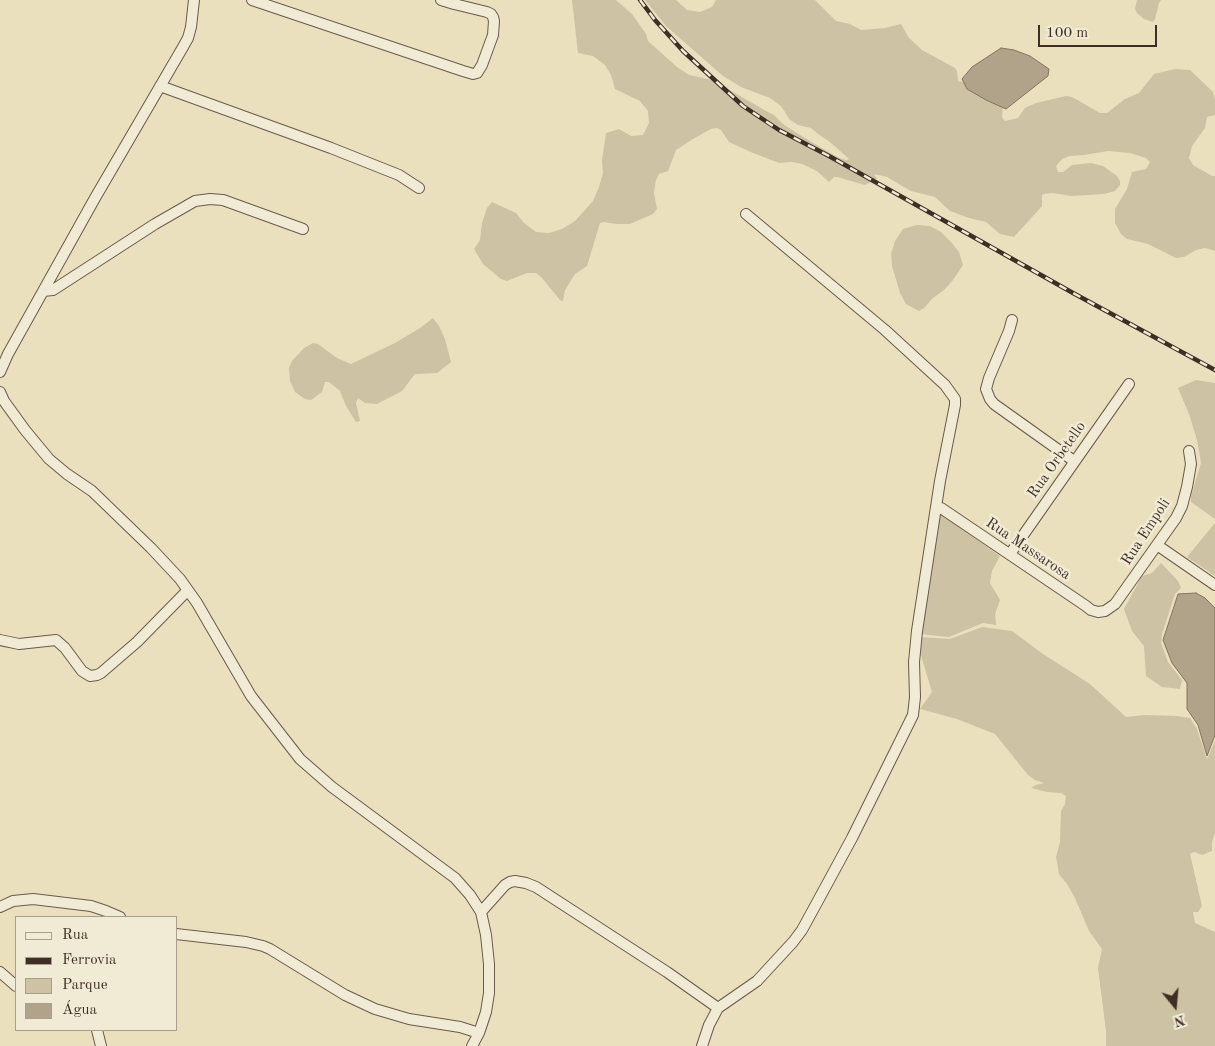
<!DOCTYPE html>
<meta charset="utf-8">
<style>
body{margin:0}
#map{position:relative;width:1215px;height:1046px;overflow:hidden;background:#eae0be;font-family:"Old Standard TT",serif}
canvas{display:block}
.legend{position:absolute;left:15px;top:916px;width:162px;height:115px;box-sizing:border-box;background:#f1ebd5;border:1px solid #aa9f8e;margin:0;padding:6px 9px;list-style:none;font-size:15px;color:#3f2e24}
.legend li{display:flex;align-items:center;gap:10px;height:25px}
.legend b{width:25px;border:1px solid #aa9f8e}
.north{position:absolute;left:1150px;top:981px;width:50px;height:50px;-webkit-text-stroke:4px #f1ebd5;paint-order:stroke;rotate:163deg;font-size:14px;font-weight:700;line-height:20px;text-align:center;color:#3f2e24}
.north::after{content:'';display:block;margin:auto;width:18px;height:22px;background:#3f2e24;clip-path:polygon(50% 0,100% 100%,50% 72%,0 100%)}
.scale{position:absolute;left:1038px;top:25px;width:119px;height:22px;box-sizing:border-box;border:2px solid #3f2e24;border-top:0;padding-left:6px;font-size:15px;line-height:18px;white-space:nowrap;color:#3f2e24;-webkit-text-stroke:4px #f1ebd5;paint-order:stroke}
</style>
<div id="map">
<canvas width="1215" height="1046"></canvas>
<ul class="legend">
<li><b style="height:6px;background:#f1ebd5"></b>Rua</li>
<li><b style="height:6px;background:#3f2e24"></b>Ferrovia</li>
<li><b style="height:14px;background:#cdc2a4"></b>Parque</li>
<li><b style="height:14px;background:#b0a38a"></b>Água</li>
</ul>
<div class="north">N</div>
<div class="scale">100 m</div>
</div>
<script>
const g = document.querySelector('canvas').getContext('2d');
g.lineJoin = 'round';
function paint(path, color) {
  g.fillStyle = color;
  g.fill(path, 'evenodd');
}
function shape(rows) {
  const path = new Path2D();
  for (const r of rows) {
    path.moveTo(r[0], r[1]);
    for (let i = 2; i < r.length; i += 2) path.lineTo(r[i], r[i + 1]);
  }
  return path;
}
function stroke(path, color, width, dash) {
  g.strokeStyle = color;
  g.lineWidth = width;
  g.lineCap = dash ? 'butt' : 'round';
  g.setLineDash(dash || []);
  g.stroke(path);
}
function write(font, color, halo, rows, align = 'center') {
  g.font = font + ' "Old Standard TT",serif';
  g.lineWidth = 5;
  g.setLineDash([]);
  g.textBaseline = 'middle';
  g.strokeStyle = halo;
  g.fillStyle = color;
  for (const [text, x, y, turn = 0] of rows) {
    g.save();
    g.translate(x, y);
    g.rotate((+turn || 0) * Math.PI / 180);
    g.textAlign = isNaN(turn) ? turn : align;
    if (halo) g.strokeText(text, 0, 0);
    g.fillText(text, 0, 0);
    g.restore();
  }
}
paint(shape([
 [572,0,616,0,632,14,646,34,648,41,677,67,689,75,708,79,721,85,766,111,774,115,783,124,800,135,837,157,846,160,849,159,830,142,818,134,811,128,798,125,790,120,781,106,770,98,741,87,723,76,666,26,645,0,676,0,687,10,700,12,712,7,716,0,815,0,836,21,850,24,861,30,885,28,901,24,909,38,922,50,955,68,957,71,958,81,981,86,1003,107,1002,117,1005,121,1018,118,1025,108,1036,103,1066,96,1072,97,1100,113,1107,113,1125,99,1139,93,1154,74,1175,69,1190,70,1213,92,1215,100,1215,115,1207,117,1205,128,1192,146,1189,158,1193,165,1212,176,1215,176,1215,251,1205,248,1196,250,1184,257,1176,258,1148,244,1127,239,1121,234,1115,223,1115,209,1127,189,1132,172,1146,169,1150,162,1146,158,1130,153,1108,151,1084,155,1070,156,1062,159,1056,166,1058,172,1063,172,1072,165,1091,163,1103,166,1117,176,1120,181,1120,185,1115,191,1104,194,1071,196,1053,193,1044,194,1042,195,1042,206,1014,237,1000,234,986,222,969,218,950,211,935,197,911,191,887,177,874,174,877,179,865,185,837,177,834,177,829,182,817,171,802,164,792,162,779,163,753,153,729,142,721,130,717,128,711,129,693,139,676,150,668,171,659,174,656,180,654,193,657,209,653,214,630,224,616,224,604,222,600,223,587,266,575,274,565,290,563,301,560,300,542,278,536,273,527,273,507,281,501,279,483,264,474,249,480,240,482,223,487,208,492,202,516,213,524,223,536,232,549,233,562,229,575,221,593,201,599,187,603,173,602,161,606,133,619,129,631,136,643,135,649,123,648,111,640,101,615,89,611,75,605,65,593,56,578,53],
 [1137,0,1161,0,1159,3,1155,19,1153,22,1144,19,1137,13,1135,9],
 [917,225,930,226,941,232,951,242,959,252,963,265,953,280,944,290,933,298,924,308,919,311,906,304,900,293,892,266,891,254,895,241,903,229],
 [433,318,439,326,445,339,451,362,437,373,415,374,402,391,377,404,365,403,358,398,356,403,360,421,356,422,346,406,340,391,329,382,325,382,322,392,311,400,305,399,295,392,290,381,289,368,292,361,304,348,313,343,318,344,337,358,351,364,395,343,420,328],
 [1196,380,1215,383,1215,519,1191,502,1191,496,1201,463,1197,440,1189,414,1178,388],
 [940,514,1000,556,992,571,990,583,1000,600,995,614,996,625,983,623,949,637,920,634],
 [1215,523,1215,576,1187,557],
 [1161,563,1178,581,1181,588,1175,594,1162,634,1161,643,1168,662,1182,680,1180,689,1162,687,1146,676,1144,646,1132,631,1124,609,1142,576,1152,573],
 [982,627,1012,631,1043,654,1090,684,1126,717,1144,715,1177,716,1190,718,1197,729,1207,759,1215,741,1215,833,1212,842,1212,851,1202,855,1194,852,1190,854,1202,906,1198,912,1193,912,1195,923,1215,932,1215,1046,1106,1046,1106,1031,1098,968,1102,949,1089,931,1075,898,1067,884,1059,874,1056,857,1060,842,1061,811,1065,804,1066,796,1061,793,1047,792,1031,788,1036,785,1044,783,1035,780,1028,775,995,734,957,719,920,709,932,692,919,649,918,637,950,639]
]), '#cdc2a4');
const water = shape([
 [1001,48,1014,50,1030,56,1049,69,1048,76,1006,109,986,100,967,89,962,79,972,67,1001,48],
 [1196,593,1205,598,1215,608,1215,735,1207,756,1198,725,1187,709,1187,683,1172,663,1163,640,1178,594,1196,593]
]);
paint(water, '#b0a38a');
stroke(water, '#837461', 1);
const street = shape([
 [252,0,463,71,473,74,477,73,482,65,493,35,494,21,493,17,491,14,487,12,454,4,441,0],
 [160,86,331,148,399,175,419,188],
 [43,291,53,290,155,224,195,201,210,199,223,200,303,229],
 [1012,320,1009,331,989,378,986,389,990,399,994,404,1074,461],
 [0,372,8,354,95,198,183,47,188,38,191,27,194,0],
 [0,392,4,401,25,430,49,459,67,474,92,491,151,548,180,579,197,603,251,696,300,759,332,787,455,878,470,895,481,912,486,935,489,964,489,993,486,1012,479,1033,472,1046],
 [941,508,1086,606,1091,610,1098,612,1105,611,1115,604,1176,518,1182,506,1187,487,1191,464,1189,451],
 [1157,545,1215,585],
 [1010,554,1129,384],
 [0,640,19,644,56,640,65,648,82,671,90,676,97,675,101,673,137,642,188,590],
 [0,907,13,901,33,899,91,906,106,911,120,917],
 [481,912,505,885,510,882,515,881,526,883,536,887,667,972,718,1008],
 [176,934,246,942,263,946,270,949,345,995,375,1009,409,1019,460,1027,479,1033],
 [0,972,16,986],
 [97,1030,101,1046],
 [702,1046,709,1025,718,1008,757,981,793,942,802,930,820,897,852,838,913,715,915,697,914,662,917,631,940,481,955,405,955,399,945,385,885,330,746,214]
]);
stroke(street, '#6a5a4a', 12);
stroke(street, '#f1ebd5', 10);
const rail = shape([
 [640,0,655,20,683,51,743,106,779,130,829,156,1073,293,1215,370]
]);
stroke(rail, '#3f2e24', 4.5);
stroke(rail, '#f1ebd5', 2.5, [8]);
write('15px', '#3f2e24', '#f1ebd5', [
 ["Rua Orbetello",1057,460,-55],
 ["Rua Empoli",1146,532,-57],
 ["Rua Massarosa",1028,549,34]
]);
</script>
